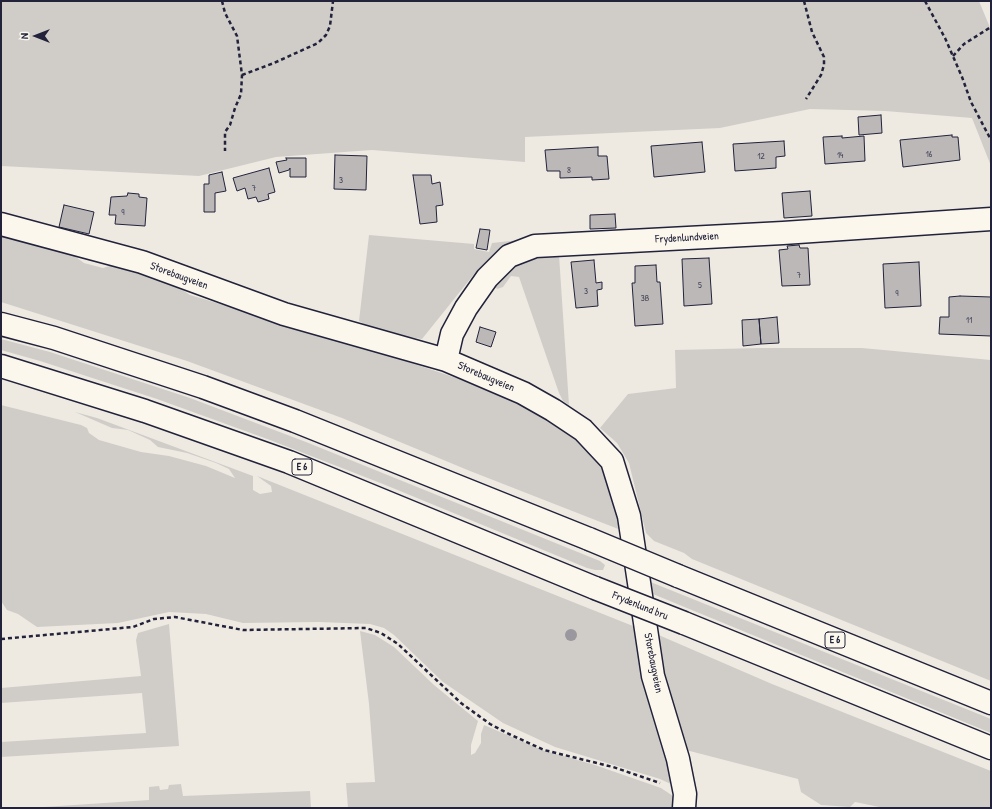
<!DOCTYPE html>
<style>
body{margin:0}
#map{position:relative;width:992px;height:809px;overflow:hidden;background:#eeeae2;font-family:"Patrick Hand",sans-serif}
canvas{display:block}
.frame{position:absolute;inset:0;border:2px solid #22223b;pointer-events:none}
.north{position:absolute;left:16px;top:16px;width:40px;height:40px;-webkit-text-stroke:3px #fbf7ec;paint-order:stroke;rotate:270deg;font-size:11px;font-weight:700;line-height:16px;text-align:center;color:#22223b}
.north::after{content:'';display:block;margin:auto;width:14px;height:18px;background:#22223b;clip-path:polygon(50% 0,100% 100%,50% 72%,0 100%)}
</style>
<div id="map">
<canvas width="992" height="809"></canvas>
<div class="frame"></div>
<div class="north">N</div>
</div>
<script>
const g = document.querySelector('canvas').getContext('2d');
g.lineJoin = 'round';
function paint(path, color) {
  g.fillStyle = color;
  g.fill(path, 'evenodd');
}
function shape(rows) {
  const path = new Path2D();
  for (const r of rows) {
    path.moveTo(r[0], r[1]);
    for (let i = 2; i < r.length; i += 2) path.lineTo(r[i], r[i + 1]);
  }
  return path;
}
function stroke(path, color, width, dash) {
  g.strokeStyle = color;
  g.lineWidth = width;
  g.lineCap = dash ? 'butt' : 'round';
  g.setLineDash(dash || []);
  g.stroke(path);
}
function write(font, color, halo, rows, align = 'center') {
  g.font = font + ' "Patrick Hand",sans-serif';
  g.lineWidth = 3;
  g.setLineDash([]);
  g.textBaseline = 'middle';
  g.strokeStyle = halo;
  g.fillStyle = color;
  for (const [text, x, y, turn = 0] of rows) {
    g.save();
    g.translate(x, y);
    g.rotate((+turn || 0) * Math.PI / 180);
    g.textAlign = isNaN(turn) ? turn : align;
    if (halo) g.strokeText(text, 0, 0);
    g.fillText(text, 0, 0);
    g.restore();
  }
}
paint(shape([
 [1,1,979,1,991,30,991,166,972,118,885,111,810,109,720,128,525,137,525,162,372,150,276,157,199,176,1,166],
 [1,234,69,252,84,263,103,268,113,265,123,266,172,283,190,295,346,341,510,396,575,433,605,462,626,532,470,471,342,418,187,361,1,302],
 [369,235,474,244,474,249,489,252,492,243,528,239,493,256,475,273,422,339,402,336,371,328,359,321],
 [559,255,569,405,563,401,559,393,519,277,511,276,503,287,497,289,493,283,508,266,529,257],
 [1,339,50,352,190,398,306,442,600,561,605,565,603,570,595,570,587,568,383,484,270,440,157,399,40,361,1,350],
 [761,348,862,348,991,360,991,681,692,559,684,553,654,541,646,533,629,463,617,443,600,428,628,394,676,388,675,350],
 [1,405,81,425,87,428,89,433,99,440,141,452,169,456,206,466,235,478,229,469,216,463,187,453,158,447,150,440,128,430,112,428,75,412,97,418,253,476,253,490,260,494,272,492,271,486,257,476,638,628,675,786,660,779,555,747,503,723,443,682,394,635,384,628,370,624,319,622,243,623,206,614,169,612,118,623,37,627,18,614,7,610,1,601],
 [648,581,991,719,991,733,648,592],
 [169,624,179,746,1,757,1,742,146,733,142,693,1,703,1,688,141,676,136,640,138,633],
 [360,631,375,635,394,647,434,685,478,721,471,745,471,755,475,753,481,743,481,734,484,725,542,750,595,765,661,788,673,796,676,808,348,808,346,783,375,782,369,704],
 [654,633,772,684,991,771,991,808,884,808,855,802,850,807,821,805,801,792,798,779,682,749],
 [181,784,183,796,310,791,311,808,29,808,149,800,149,787,159,786,160,790,168,789,169,785]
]), '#d0cdc9');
const building = shape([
 [881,115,882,133,859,135,858,117,881,115],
 [952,135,952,137,958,137,960,160,903,167,900,140,952,135],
 [842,136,842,138,864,136,865,161,825,164,823,137,842,136],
 [784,141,785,156,776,157,776,168,735,171,733,144,784,141],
 [702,142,705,172,654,177,651,146,702,142],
 [598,147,598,156,607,156,609,179,592,180,592,177,560,178,560,171,547,171,545,150,598,147],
 [335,155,367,156,366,190,334,189,335,155],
 [286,158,306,158,306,177,290,177,290,168,289,170,279,173,276,162,287,160,286,158],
 [269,168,275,192,268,194,269,199,258,202,256,197,248,199,245,188,237,191,233,178,269,168],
 [222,172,226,191,215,193,215,212,204,212,204,184,209,184,209,175,222,172],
 [413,175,431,175,432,184,440,182,443,205,436,206,437,222,420,224,413,175],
 [810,191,812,216,784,218,782,193,810,191],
 [128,193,139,194,139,197,147,198,145,226,115,224,116,215,109,215,111,197,127,196,128,193],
 [64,205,94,212,89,234,59,227,64,205],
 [615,214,616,228,590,229,590,215,615,214],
 [480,229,490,230,487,250,476,248,480,229],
 [799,245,800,248,808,248,810,285,782,286,779,250,788,249,787,246,799,245],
 [709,258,712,304,684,306,682,259,709,258],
 [594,260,596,283,602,282,602,289,597,290,598,306,576,308,571,262,594,260],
 [919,262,921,306,885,308,883,264,919,262],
 [656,265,657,282,660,282,663,324,635,326,632,283,635,283,635,266,656,265],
 [960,296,991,297,991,336,939,334,940,317,949,317,949,297,960,296],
 [777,317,779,343,761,344,759,319,777,317],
 [759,319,761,344,743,346,742,320,759,319],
 [480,327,496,332,491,347,476,342,480,327]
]);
paint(building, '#bcb8b8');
stroke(building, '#22223b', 1);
const street = shape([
 [1,224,142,262,284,314,446,360,523,393,553,410,583,430,612,461,629,516,653,676,678,759,685,794,684,808],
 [446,360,452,334,466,308,487,278,509,256,535,246,783,233,991,219]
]);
const highway = shape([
 [1,324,54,338,203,387,295,421,589,539],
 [1,366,145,411,289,462,595,588],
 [678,576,991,703],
 [684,623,991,748]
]);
stroke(street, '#22223b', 25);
stroke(highway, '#22223b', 25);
stroke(shape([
 [222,1,225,13,237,36,242,75,241,94,235,108,230,125,225,132,225,151],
 [804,1,812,32,824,57,824,65,821,75,806,99],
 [925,1,945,38,962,77,971,102,991,140],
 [953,56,964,44,991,27],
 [242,75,274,63,318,43,326,35,330,26,333,1],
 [1,639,133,627,154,619,175,617,243,630,366,628,381,633,398,644,461,703,490,724,509,734,544,750,613,767,660,783]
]), '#22223b', 2.5, [4, 3]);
stroke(street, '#fbf7ec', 22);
stroke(highway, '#fbf7ec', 22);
const highwayBridge = shape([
 [589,539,678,576],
 [595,588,684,623]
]);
stroke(highwayBridge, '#22223b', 25, []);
stroke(highwayBridge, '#fbf7ec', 22);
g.fillStyle = '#9a989e';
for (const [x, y] of [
 [571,635]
]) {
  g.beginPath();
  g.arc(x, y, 6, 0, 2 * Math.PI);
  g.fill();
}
write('9px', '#48485a', null, [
 ["16",929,155],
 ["14",840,156],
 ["12",761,157],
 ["8",569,171],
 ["3",341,181],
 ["7",254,189],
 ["9",123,213],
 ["7",799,276],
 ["5",700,286],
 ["3",586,292],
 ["9",897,294],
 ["3B",645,299],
 ["11",969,321]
]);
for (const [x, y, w] of [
 [302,467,20],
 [835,640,20]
]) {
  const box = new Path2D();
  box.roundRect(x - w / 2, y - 8, w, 16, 3);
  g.fillStyle = '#fbf7ec';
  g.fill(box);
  stroke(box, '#22223b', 1);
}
write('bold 10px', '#22223b', null, [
 ["E 6",302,467],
 ["E 6",835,640]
]);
write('11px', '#22223b', '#fbf7ec', [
 ["Frydenlundveien",687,238,-3],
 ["Storebaugveien",179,276,20],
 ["Storebaugveien",486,377,23],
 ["Frydenlund bru",640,606,22],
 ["Storebaugveien",653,663,79]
]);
</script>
